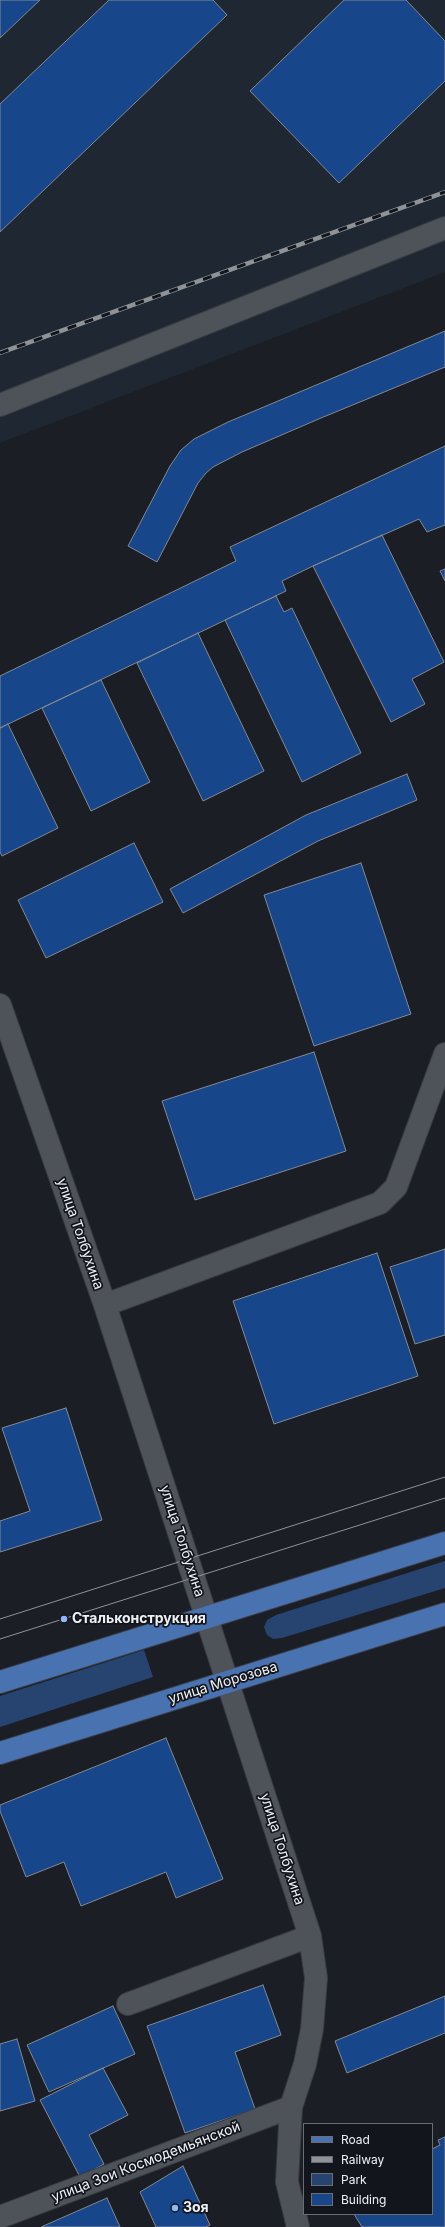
<!DOCTYPE html>
<meta charset="utf-8">
<style>
body{margin:0}
#map{position:relative;width:445px;height:2227px;overflow:hidden;background:#1b1f25;font-family:Inter,sans-serif}
canvas{display:block}
.legend{position:absolute;left:303px;top:2123px;width:130px;height:92px;box-sizing:border-box;background:#12161c;border:1px solid #6a6d72;margin:0;padding:5px 7px;list-style:none;font-size:12px;color:#edf0f4}
.legend li{display:flex;align-items:center;gap:8px;height:20px}
.legend b{width:20px;border:1px solid #6a6d72}
</style>
<div id="map">
<canvas width="445" height="2227"></canvas>
<ul class="legend">
<li><b style="height:5px;background:#4972b0"></b>Road</li>
<li><b style="height:5px;background:#8f9297"></b>Railway</li>
<li><b style="height:11px;background:#274470"></b>Park</li>
<li><b style="height:11px;background:#17468a"></b>Building</li>
</ul>
</div>
<script>
const g = document.querySelector('canvas').getContext('2d');
g.lineJoin = 'round';
function paint(path, color) {
  g.fillStyle = color;
  g.fill(path, 'evenodd');
}
function shape(rows) {
  const path = new Path2D();
  for (const r of rows) {
    path.moveTo(r[0], r[1]);
    for (let i = 2; i < r.length; i += 2) path.lineTo(r[i], r[i + 1]);
  }
  return path;
}
function stroke(path, color, width, dash) {
  g.strokeStyle = color;
  g.lineWidth = width;
  g.lineCap = dash ? 'butt' : 'round';
  g.setLineDash(dash || []);
  g.stroke(path);
}
function write(font, color, halo, rows, align = 'center') {
  g.font = font + ' Inter,sans-serif';
  g.lineWidth = 3.5;
  g.setLineDash([]);
  g.textBaseline = 'middle';
  g.strokeStyle = halo;
  g.fillStyle = color;
  for (const [text, x, y, turn = 0] of rows) {
    g.save();
    g.translate(x, y);
    g.rotate((+turn || 0) * Math.PI / 180);
    g.textAlign = isNaN(turn) ? turn : align;
    if (halo) g.strokeText(text, 0, 0);
    g.fillText(text, 0, 0);
    g.restore();
  }
}
paint(shape([
 [0,0,445,0,445,272,0,443]
]), '#1f2732');
paint(shape([
 [445,1561,445,1588,282,1638,273,1639,267,1635,264,1627,267,1620,276,1615],
 [144,1650,153,1677,0,1727,0,1696]
]), '#274470');
const building = shape([
 [0,0,40,0,0,38,0,0],
 [109,0,213,0,227,15,0,232,0,104,109,0],
 [344,0,406,0,445,41,445,81,339,183,250,91,344,0],
 [445,331,445,367,321,418,242,452,213,467,206,473,198,483,157,562,128,546,170,466,181,450,194,439,228,422,445,331],
 [445,446,445,525,427,532,419,519,313,566,282,581,286,591,0,728,0,676,236,561,230,547,445,446],
 [382,535,444,662,412,679,425,704,391,722,313,566,382,535],
 [445,569,445,581,440,571,445,569],
 [276,596,284,612,292,608,361,753,302,782,225,620,276,596],
 [198,633,264,771,203,801,137,663,198,633],
 [101,680,150,782,91,811,42,708,101,680],
 [8,724,58,828,2,856,0,852,0,728,8,724],
 [407,774,417,800,318,841,183,913,170,889,306,815,407,774],
 [134,843,163,902,46,958,18,900,134,843],
 [361,863,411,1014,314,1046,264,895,361,863],
 [314,1052,346,1151,195,1200,162,1101,314,1052],
 [445,1249,445,1335,415,1344,390,1267,445,1249],
 [377,1253,418,1376,274,1424,233,1301,377,1253],
 [66,1408,102,1520,0,1552,0,1521,30,1511,2,1428,66,1408],
 [166,1738,223,1879,176,1898,166,1872,81,1906,64,1862,26,1877,0,1811,0,1805,166,1738],
 [263,1985,281,2035,235,2052,255,2109,185,2133,147,2026,263,1985],
 [445,1996,445,2033,347,2073,335,2041,445,1996],
 [113,2006,135,2054,49,2092,27,2045,113,2006],
 [17,2039,35,2101,0,2111,0,2044,17,2039],
 [103,2068,128,2115,89,2135,104,2164,80,2177,40,2100,103,2068],
 [445,2137,445,2227,362,2227,354,2214,432,2214,432,2149,440,2145,438,2140,445,2137],
 [183,2166,210,2225,206,2227,156,2227,140,2192,183,2166],
 [107,2198,120,2227,41,2227,107,2198]
]);
paint(building, '#17468a');
stroke(building, '#838991', 1);
const minor = shape([
 [0,405,445,228],
 [0,1005,105,1305,310,1936,316,1978,312,2029,305,2064,291,2107,287,2182,298,2227],
 [105,1305,380,1203,396,1187,445,1054],
 [128,2004,310,1936],
 [0,2217,291,2107]
]);
const major = shape([
 [0,1682,445,1543],
 [0,1753,445,1614]
]);
stroke(minor, '#393c41', 24);
stroke(major, '#393c41', 24);
stroke(minor, '#4e535a', 22);
stroke(major, '#4972b0', 22);
stroke(shape([
 [0,1619,445,1477],
 [0,1639,445,1498]
]), '#8f9297', 1);
const rail = shape([
 [0,353,445,192]
]);
stroke(rail, '#8f9297', 4.5);
stroke(rail, '#12161c', 3, [9]);
for (const [x, y, r, color] of [
 [64,1619,4,"#8db9fc"],
 [175,2208,4,"#8db9fc"]
]) {
  const dot = new Path2D();
  dot.arc(x, y, r, 0, 2 * Math.PI);
  g.fillStyle = color;
  g.fill(dot);
  stroke(dot, '#12161c', 1.5);
}
write('14px', '#edf0f4', '#12161c', [
 ["улица Толбухина",80,1234,71],
 ["улица Толбухина",182,1541,72],
 ["улица Морозова",223,1683,-17],
 ["улица Толбухина",282,1849,72],
 ["улица Зои Космодемьянской",146,2162,-21]
]);
write('bold 14px', '#edf0f4', '#12161c', [
 ["Стальконструкция",72,1619],
 ["Зоя",183,2208]
], 'left');
</script>
